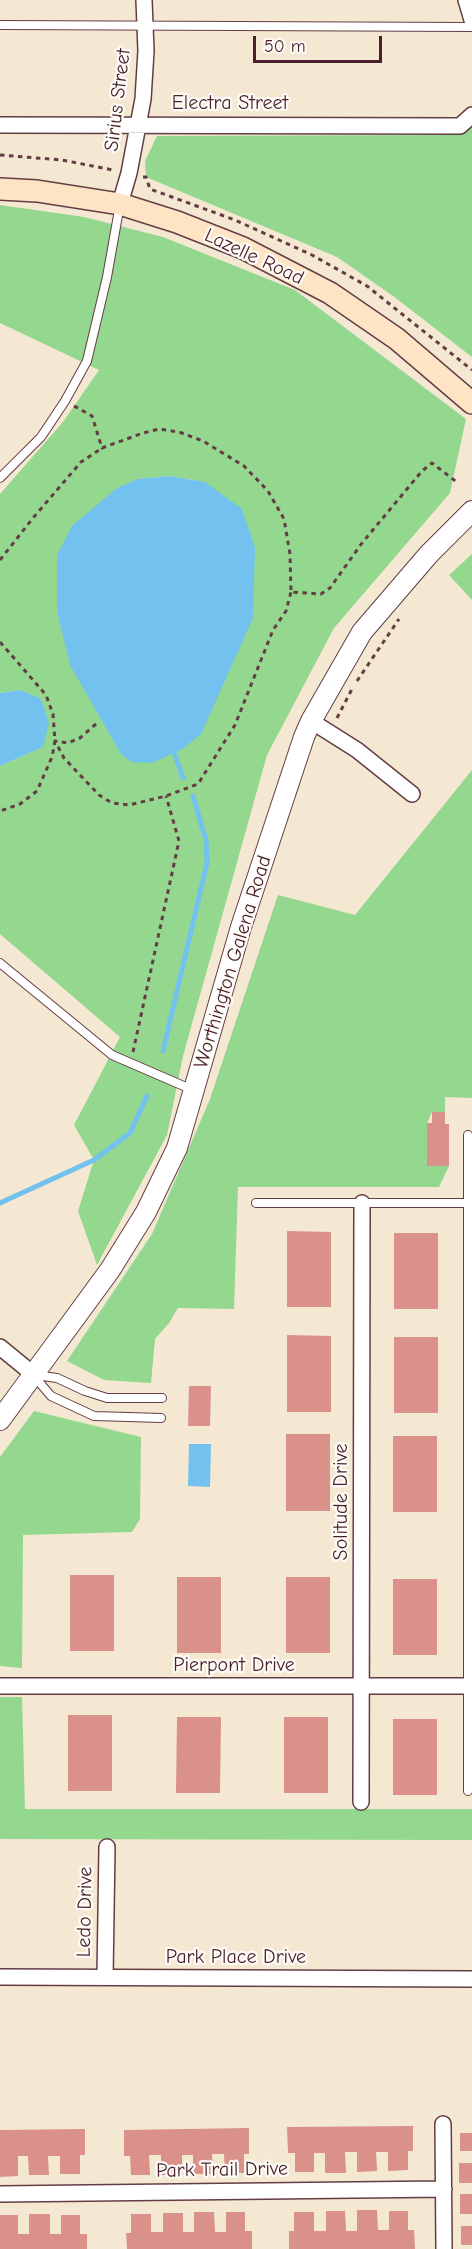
<!DOCTYPE html>
<style>
body{margin:0}
#map{position:relative;width:472px;height:2249px;overflow:hidden;background:#f5e8d2;font-family:"Comic Neue",sans-serif}
canvas{display:block}
.scale{position:absolute;left:253px;top:36px;width:129px;height:27px;box-sizing:border-box;border:3px solid #4a1f2b;border-top:0;padding-left:8px;font-size:18px;line-height:21px;white-space:nowrap;color:#4a1f2b;-webkit-text-stroke:4px #fdfcf7;paint-order:stroke}
</style>
<div id="map">
<canvas width="472" height="2249"></canvas>
<div class="scale">50 m</div>
</div>
<script>
const g = document.querySelector('canvas').getContext('2d');
g.lineJoin = 'round';
function paint(path, color) {
  g.fillStyle = color;
  g.fill(path, 'evenodd');
}
function shape(rows) {
  const path = new Path2D();
  for (const r of rows) {
    path.moveTo(r[0], r[1]);
    for (let i = 2; i < r.length; i += 2) path.lineTo(r[i], r[i + 1]);
  }
  return path;
}
function stroke(path, color, width, dash) {
  g.strokeStyle = color;
  g.lineWidth = width;
  g.lineCap = dash ? 'butt' : 'round';
  g.setLineDash(dash || []);
  g.stroke(path);
}
function write(font, color, halo, rows, align = 'center') {
  g.font = font + ' "Comic Neue",sans-serif';
  g.lineWidth = 4.5;
  g.setLineDash([]);
  g.textBaseline = 'middle';
  g.strokeStyle = halo;
  g.fillStyle = color;
  for (const [text, x, y, turn = 0] of rows) {
    g.save();
    g.translate(x, y);
    g.rotate((+turn || 0) * Math.PI / 180);
    g.textAlign = isNaN(turn) ? turn : align;
    if (halo) g.strokeText(text, 0, 0);
    g.fillText(text, 0, 0);
    g.restore();
  }
}
paint(shape([
 [472,126,472,357,393,296,337,257,146,177,145,161,157,136,444,135,464,133],
 [0,205,84,217,163,237,295,290,466,419,450,493,334,628,267,755,183,1056,167,1135,97,1265,78,1211,94,1160,74,1125,120,1037,0,934,0,766,43,747,20,690,0,693,0,494,63,422,99,370,0,323],
 [170,476,204,482,138,479],
 [472,554,472,600,449,575],
 [472,770,472,1098,445,1097,445,1112,432,1112,427,1123,427,1165,449,1166,439,1187,238,1187,234,1309,178,1308,169,1323,155,1339,151,1383,104,1380,67,1361,152,1234,210,1099,278,895,355,915],
 [34,1411,141,1437,140,1519,132,1532,23,1535,22,1668,0,1666,0,1457],
 [0,1697,22,1697,25,1809,472,1809,472,1840,0,1839]
]), '#94d78f');
paint(shape([
 [170,476,205,482,242,509,255,548,253,618,201,734,184,748,152,763,132,762,121,754,70,665,57,611,57,555,72,526,117,488,138,479],
 [20,690,41,699,49,723,43,747,0,766,0,693],
 [189,1444,211,1444,210,1487,188,1486]
]), '#73c1ee');
stroke(shape([
 [174,752,183,778],
 [163,1051,207,863,206,840,193,796],
 [0,1203,94,1160,130,1133,147,1096]
]), '#73c1ee', 5);
paint(shape([
 [432,1112,445,1112,445,1124,449,1124,449,1166,427,1166,427,1123,432,1123],
 [287,1231,331,1232,331,1307,287,1307],
 [394,1233,438,1233,438,1309,394,1309],
 [287,1335,331,1336,331,1412,287,1412],
 [394,1337,438,1337,438,1413,394,1413],
 [189,1386,211,1386,210,1426,188,1426],
 [286,1434,330,1434,330,1511,286,1511],
 [393,1436,437,1436,437,1512,393,1512],
 [70,1575,114,1575,114,1651,70,1651],
 [177,1577,221,1577,221,1653,177,1653],
 [286,1577,330,1577,330,1653,286,1653],
 [393,1579,437,1579,437,1655,393,1655],
 [68,1715,112,1715,112,1791,68,1791],
 [177,1717,221,1717,220,1793,176,1793],
 [284,1717,328,1717,328,1793,284,1793],
 [393,1719,437,1719,437,1795,393,1795],
 [413,2126,413,2151,408,2151,408,2170,388,2171,388,2152,376,2152,377,2171,357,2172,357,2152,345,2152,346,2173,325,2173,325,2153,314,2153,314,2172,295,2172,295,2153,288,2153,287,2127],
 [249,2128,249,2154,244,2154,244,2173,225,2173,224,2154,212,2154,213,2174,193,2174,193,2155,182,2155,182,2175,161,2175,161,2155,149,2155,150,2175,131,2175,130,2156,124,2156,124,2130],
 [85,2129,85,2155,80,2155,80,2174,60,2174,60,2156,48,2156,49,2175,29,2175,28,2156,18,2156,18,2176,0,2177,0,2130],
 [460,2133,472,2133,472,2151,460,2151],
 [459,2163,472,2163,472,2183,459,2183],
 [460,2194,472,2194,472,2214,460,2214],
 [357,2210,377,2210,378,2230,389,2230,389,2211,408,2211,408,2230,414,2230,415,2249,289,2249,289,2231,294,2231,294,2212,314,2212,314,2231,326,2231,326,2211,345,2211,346,2231,357,2231],
 [194,2212,214,2212,215,2232,226,2232,226,2212,245,2212,245,2231,252,2231,252,2249,127,2249,126,2233,131,2233,131,2214,151,2214,151,2232,163,2232,163,2213,183,2213,183,2232,194,2232],
 [29,2214,50,2214,50,2234,61,2234,61,2215,80,2215,80,2234,87,2234,87,2249,0,2249,0,2215,18,2215,18,2234,29,2234],
 [461,2226,472,2226,472,2245,461,2245]
]), '#d9918a');
const service = shape([
 [0,25,472,27],
 [0,478,41,437,65,401,87,361,107,277,120,204],
 [0,963,112,1055,193,1090],
 [468,1135,468,1791],
 [256,1203,468,1203],
 [35,1375,57,1378,85,1391,107,1398,162,1398],
 [34,1376,51,1396,94,1416,161,1418]
]);
const minor = shape([
 [466,0,472,20],
 [0,125,460,126,472,115],
 [120,204,129,173,143,99,146,51,144,0],
 [311,721,357,750,412,794],
 [0,1347,33,1374],
 [0,1686,468,1686],
 [361,1802,362,1203],
 [0,1977,472,1979],
 [105,1977,107,1847],
 [443,2124,444,2249],
 [0,2194,444,2189]
]);
const tertiary = shape([
 [0,1420,110,1270,146,1212,177,1148,241,927,304,737,311,721,362,632,429,554,472,511]
]);
const secondary = shape([
 [0,189,37,191,120,204,177,222,243,248,330,293,397,339,472,403]
]);
stroke(service, '#643d44', 10);
stroke(minor, '#643d44', 18);
stroke(tertiary, '#643d44', 22);
stroke(secondary, '#643d44', 24);
stroke(shape([
 [0,155,62,160,113,170],
 [143,177,146,177,150,189,235,220,312,255,367,286,472,370],
 [74,406,92,416,102,448,143,433,159,429,179,432,203,441,244,466,268,491,284,519,290,554,291,592,321,594,330,588,362,543,422,471,432,463,458,483],
 [0,560,33,518,81,462,102,448],
 [0,642,46,695,53,714,55,741,52,757,37,791,20,804,0,811],
 [357,681,399,619],
 [337,718,352,689],
 [96,724,80,738,68,743,55,741,64,758,99,795,112,803,129,805,166,796,198,784,235,725,273,630,286,611,291,592],
 [133,1052,179,841,166,796]
]), '#643d44', 3, [4.5, 4.5]);
stroke(service, '#fff', 8);
stroke(minor, '#fff', 15);
stroke(tertiary, '#fff', 20);
stroke(secondary, '#fee4c5', 21);
write('20px', '#4a1f2b', '#fdfcf7', [
 ["Sirius Street",118,100,-83],
 ["Electra Street",230,103],
 ["Lazelle Road",254,257,25],
 ["Worthington Galena Road",233,962,-73],
 ["Solitude Drive",341,1502,-90],
 ["Pierpont Drive",234,1665],
 ["Ledo Drive",85,1912,-89],
 ["Park Place Drive",236,1957],
 ["Park Trail Drive",222,2170,-1]
]);
</script>
